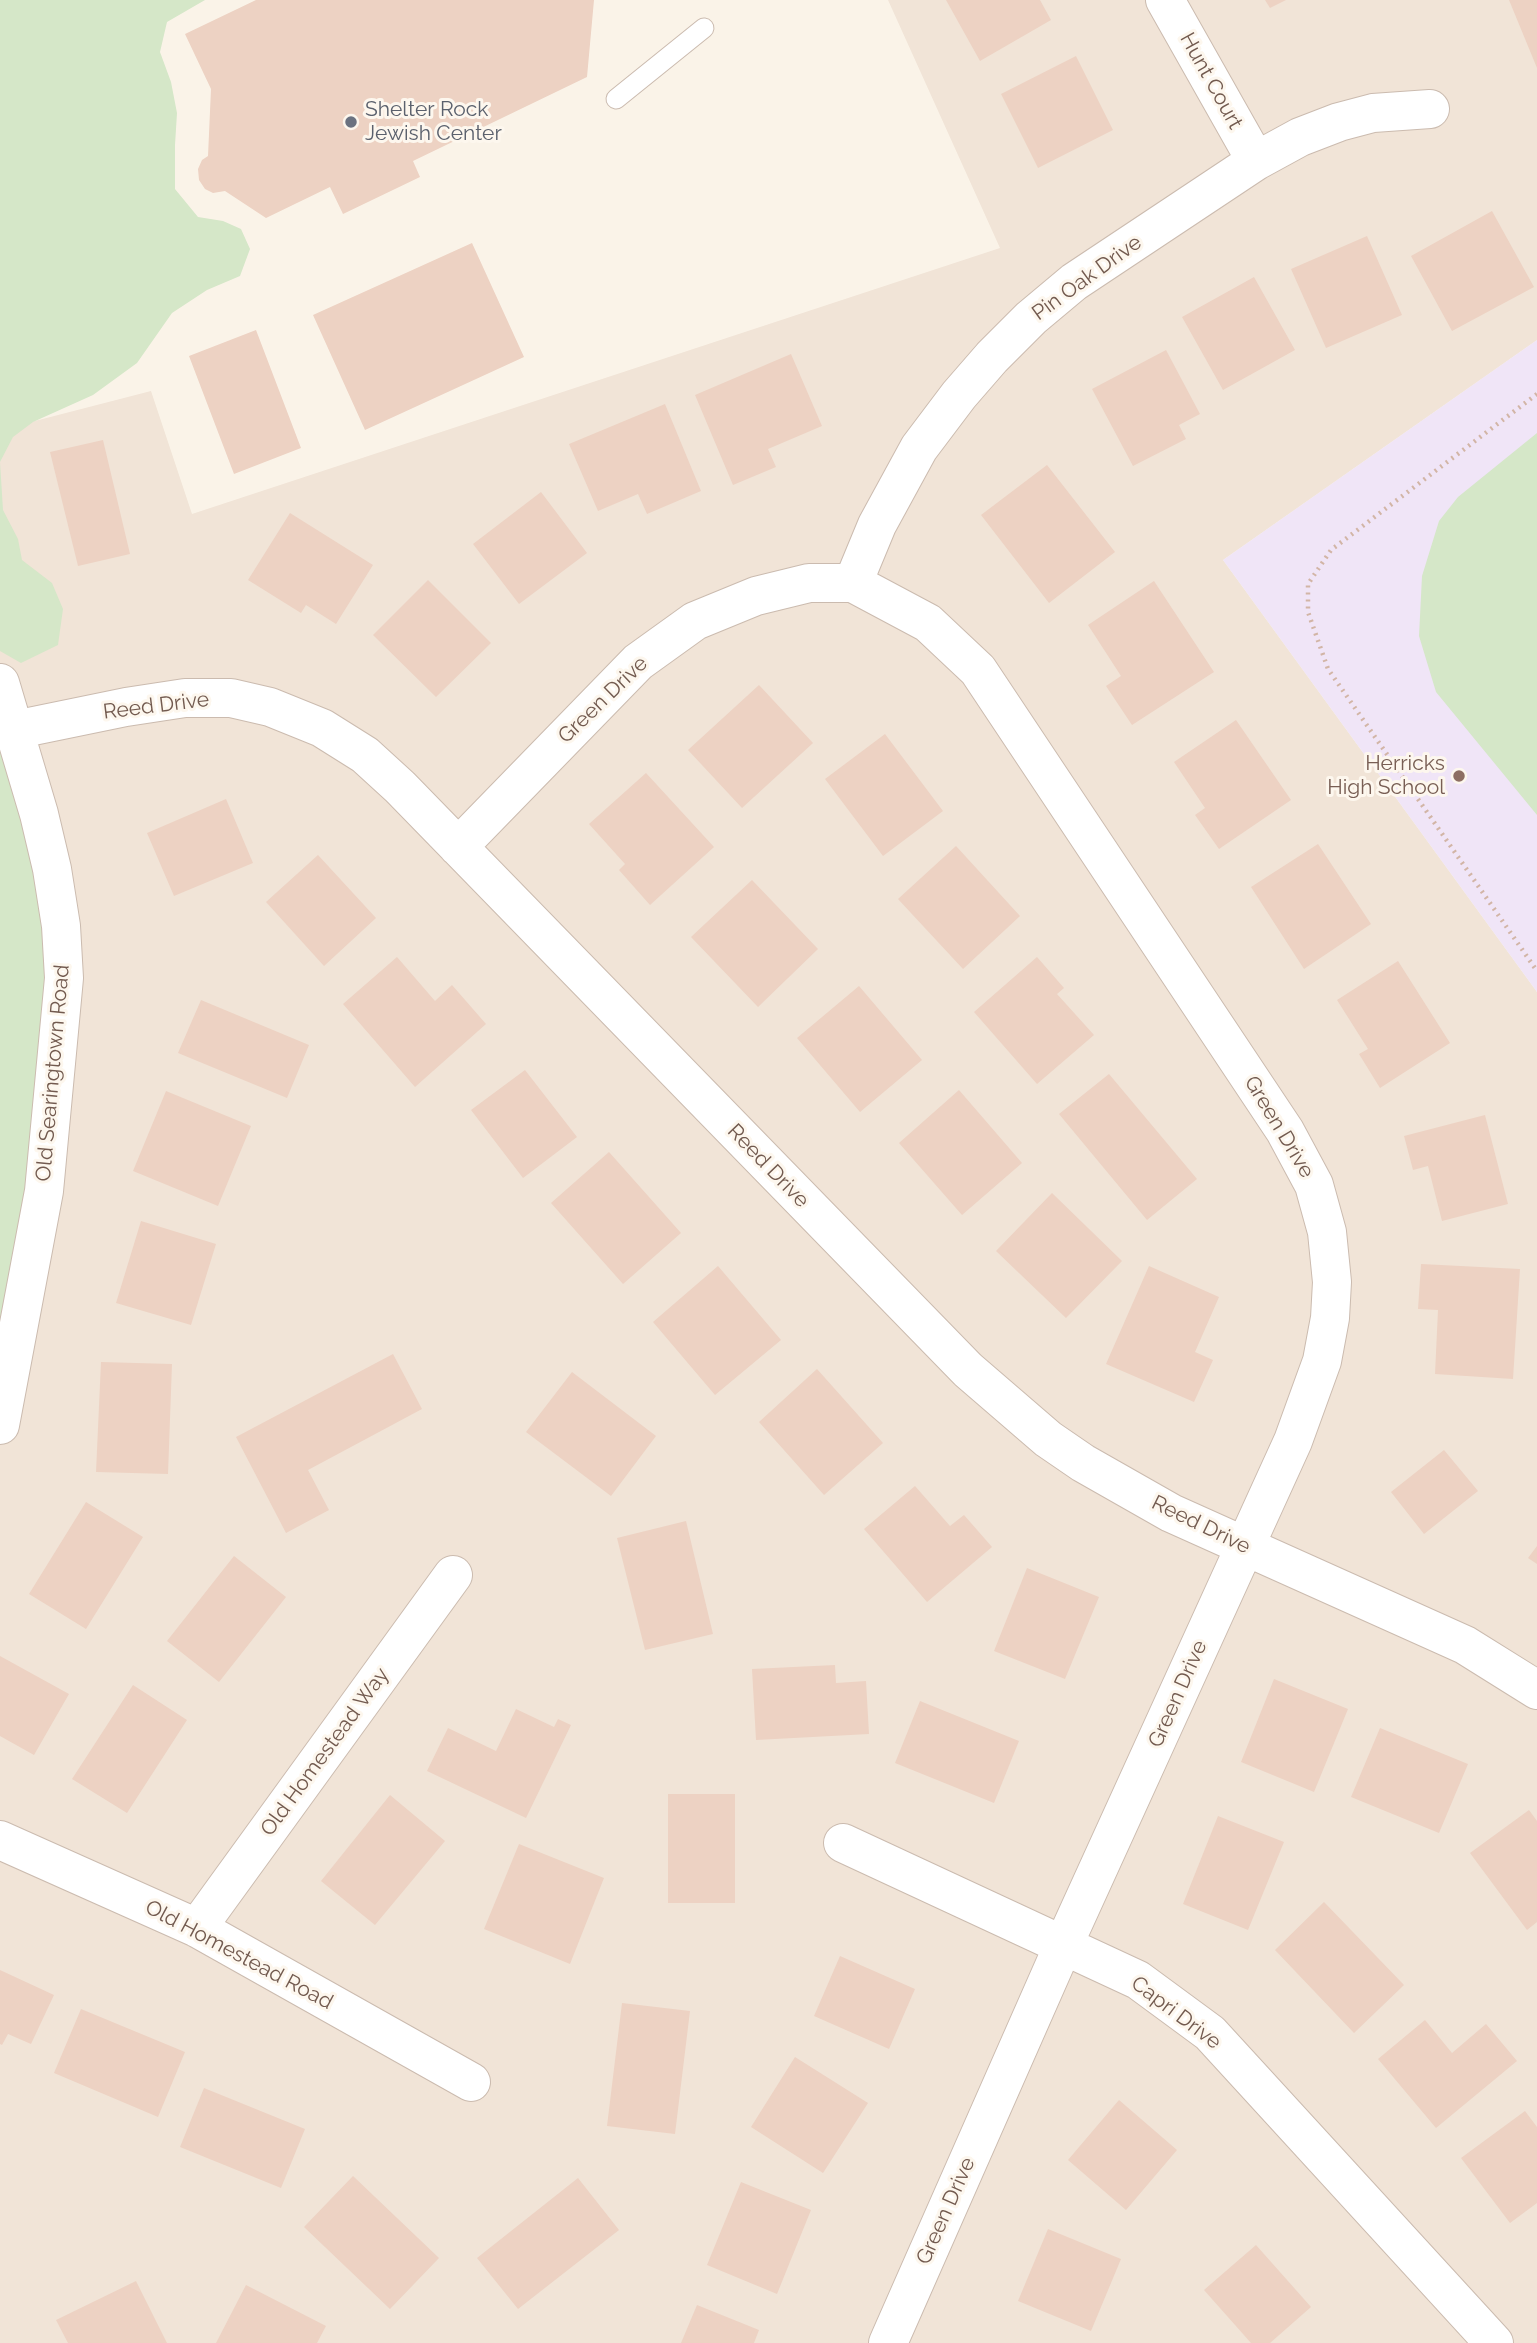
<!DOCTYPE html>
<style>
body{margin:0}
canvas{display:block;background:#faf3e8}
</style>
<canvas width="1537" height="2343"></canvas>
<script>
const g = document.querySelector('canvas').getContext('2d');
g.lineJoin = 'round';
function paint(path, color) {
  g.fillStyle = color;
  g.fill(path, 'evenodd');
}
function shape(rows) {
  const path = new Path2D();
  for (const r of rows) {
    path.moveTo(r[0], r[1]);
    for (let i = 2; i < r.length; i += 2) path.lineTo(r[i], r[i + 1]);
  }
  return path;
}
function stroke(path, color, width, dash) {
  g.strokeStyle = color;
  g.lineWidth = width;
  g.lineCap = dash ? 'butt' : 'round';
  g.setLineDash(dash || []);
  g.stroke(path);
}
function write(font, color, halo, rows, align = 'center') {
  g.font = font + ' Raleway,sans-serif';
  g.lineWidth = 6;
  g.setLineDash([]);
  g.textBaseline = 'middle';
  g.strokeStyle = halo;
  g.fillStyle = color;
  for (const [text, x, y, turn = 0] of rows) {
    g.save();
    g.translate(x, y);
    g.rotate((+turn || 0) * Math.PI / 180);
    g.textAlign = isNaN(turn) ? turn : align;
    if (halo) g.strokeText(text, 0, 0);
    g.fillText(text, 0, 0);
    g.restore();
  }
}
paint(shape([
 [888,0,1537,0,1537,340,1223,560,1537,992,1537,2343,0,2343,0,430,151,391,192,514,1000,248]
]), '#f1e4d7');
paint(shape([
 [1537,340,1537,992,1223,560]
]), '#f0e5f7');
paint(shape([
 [0,0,205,0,167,22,160,52,171,82,177,113,175,145,175,189,198,217,223,221,241,229,250,249,240,276,207,290,172,313,137,363,93,395,33,422,13,437,0,462,3,510,18,539,22,560,52,583,63,609,58,645,21,663,0,651],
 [1537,433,1537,815,1436,692,1419,636,1422,576,1439,521,1458,497],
 [0,683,61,926,0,1425]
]), '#d5e7c8');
paint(shape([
 [256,0,594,0,587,77,413,161,420,177,343,214,330,187,266,218,225,191,213,193,205,189,199,180,198,169,202,160,208,156,211,89,185,34],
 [946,0,1040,0,1051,20,980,61],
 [1265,0,1286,0,1270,8],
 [1509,0,1537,0,1537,68],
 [1076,56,1113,130,1038,168,1001,94],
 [1492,211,1534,287,1452,331,1411,256],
 [1367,236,1402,315,1326,348,1291,269],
 [472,243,524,357,365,430,313,315],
 [1254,277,1295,350,1223,390,1182,317],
 [256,330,301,448,234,474,189,356],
 [1166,350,1200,414,1179,425,1186,439,1133,466,1092,389],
 [791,354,822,426,768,449,776,467,733,485,695,395],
 [665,404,701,491,647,514,638,494,598,511,569,444],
 [103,440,130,554,78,566,50,452],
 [1047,465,1115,552,1049,603,981,515],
 [541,492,587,553,519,604,473,544],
 [290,513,373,565,336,624,306,605,301,613,248,580],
 [428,580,491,643,436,697,373,635],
 [1154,581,1214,672,1132,725,1106,686,1121,676,1088,625],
 [759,685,813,743,742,808,688,750],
 [1236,720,1291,800,1219,849,1195,815,1205,808,1174,762],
 [885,734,943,811,883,856,825,779],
 [646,773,714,847,650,905,619,870,625,864,589,824],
 [226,799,253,863,174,896,147,833],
 [1318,844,1371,924,1304,969,1251,887],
 [956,846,1020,916,963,969,898,899],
 [318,855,376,918,324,966,266,902],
 [752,880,818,949,758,1007,691,937],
 [397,957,435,1001,452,985,486,1024,415,1087,343,1004],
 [1037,957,1064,988,1057,994,1094,1035,1037,1084,974,1012],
 [1398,961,1450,1043,1380,1088,1359,1054,1368,1049,1337,1000],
 [859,986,922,1060,860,1112,797,1038],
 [201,1000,309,1045,287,1098,178,1053],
 [525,1070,577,1137,523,1178,471,1110],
 [1109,1074,1197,1179,1147,1220,1059,1114],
 [959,1090,1022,1163,962,1215,899,1143],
 [166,1091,251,1126,218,1206,133,1171],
 [1485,1115,1508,1204,1442,1221,1428,1166,1413,1170,1404,1136],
 [609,1152,681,1233,623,1284,551,1203],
 [1052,1193,1122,1261,1066,1318,996,1251],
 [141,1221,216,1244,191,1325,116,1303],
 [1421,1264,1520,1269,1513,1379,1435,1374,1438,1310,1418,1309],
 [718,1266,781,1340,715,1395,653,1322],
 [1149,1266,1219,1297,1195,1352,1213,1360,1194,1402,1106,1364],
 [393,1354,422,1409,308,1470,329,1510,286,1533,236,1437],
 [101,1362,172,1364,168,1474,96,1472],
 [817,1369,883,1443,824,1495,759,1422],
 [572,1372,656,1436,611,1496,526,1432],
 [1444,1450,1478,1491,1424,1534,1391,1492],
 [915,1486,950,1526,964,1515,992,1547,927,1602,864,1529],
 [86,1502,143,1537,86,1629,29,1594],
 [686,1521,713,1634,645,1650,617,1538],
 [1537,1546,1537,1564,1528,1558],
 [234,1556,286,1597,219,1682,167,1641],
 [1027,1568,1099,1597,1065,1679,994,1651],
 [0,1656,69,1694,34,1755,0,1736],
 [835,1665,836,1683,866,1681,869,1734,756,1740,752,1669],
 [1274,1679,1348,1709,1314,1792,1241,1762],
 [133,1685,187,1720,127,1813,72,1779],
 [920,1701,1019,1741,994,1803,895,1763],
 [516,1709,554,1727,558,1719,571,1725,526,1818,427,1771,448,1728,496,1751],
 [1380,1728,1468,1764,1439,1833,1351,1797],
 [668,1794,735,1794,735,1903,668,1903],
 [390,1795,445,1841,375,1925,321,1881],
 [1529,1810,1537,1821,1537,1922,1527,1930,1470,1853],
 [1218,1816,1284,1842,1248,1930,1183,1904],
 [519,1844,604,1878,570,1964,484,1929],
 [1324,1902,1404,1985,1354,2033,1275,1950],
 [840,1956,915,1989,889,2049,814,2016],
 [0,1970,54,1995,31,2044,8,2034,2,2045,0,2044],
 [622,2003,690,2011,675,2134,607,2126],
 [81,2009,185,2052,158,2117,54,2073],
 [1425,2020,1452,2053,1486,2024,1517,2061,1436,2128,1378,2059],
 [795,2057,868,2103,823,2173,751,2127],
 [204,2088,305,2129,281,2188,180,2147],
 [1119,2100,1177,2150,1126,2210,1068,2160],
 [1525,2111,1537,2127,1537,2203,1510,2223,1461,2158],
 [353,2176,439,2258,390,2309,304,2227],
 [578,2178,619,2230,518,2309,477,2258],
 [741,2182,811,2210,777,2294,707,2265],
 [1048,2229,1121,2259,1091,2331,1018,2301],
 [1256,2245,1311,2307,1270,2343,1251,2343,1204,2290],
 [136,2281,167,2343,68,2343,56,2320],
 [246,2285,326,2326,317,2343,216,2343],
 [697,2305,759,2330,754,2343,681,2343]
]), '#edd2c3');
const service = shape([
 [616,99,704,28]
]);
const minor = shape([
 [1165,0,1256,161],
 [853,583,877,525,919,448,959,395,992,357,1031,318,1074,282,1256,161,1300,137,1339,122,1373,113,1430,109],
 [0,683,39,814,52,869,61,926,64,978,44,1191,0,1425],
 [14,730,126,707,185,698,231,698,270,707,322,728,365,755,400,787,968,1370,1048,1439,1083,1463,1171,1513,1465,1645,1537,1690],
 [458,847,638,662,695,621,756,596,809,583,853,583,928,623,978,670,1285,1131,1314,1185,1327,1232,1332,1282,1330,1318,1322,1361,1293,1441,1063,1946,888,2343],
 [0,1840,197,1928,471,2082],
 [843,1843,1138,1980,1210,2033,1494,2343],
 [197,1928,453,1575]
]);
stroke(service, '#cbbbaf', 21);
stroke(minor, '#cbbbaf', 40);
stroke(shape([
 [1537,394,1331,550,1308,584,1308,612,1328,669,1537,971]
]), '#d2b5a6', 4.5, [2, 5]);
stroke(service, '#fff', 19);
stroke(minor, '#fff', 38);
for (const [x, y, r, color] of [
 [351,122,7,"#6b7280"],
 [1459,776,7,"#8d6e63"]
]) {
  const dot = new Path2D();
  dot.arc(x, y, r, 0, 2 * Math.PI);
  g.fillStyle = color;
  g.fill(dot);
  stroke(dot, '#fdf7ee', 2.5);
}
write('21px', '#725a4f', '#fdf7ee', [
 ["Hunt Court",1211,81,61],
 ["Pin Oak Drive",1087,278,-36],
 ["Green Drive",603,700,-44],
 ["Reed Drive",156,706,-7],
 ["Old Searingtown Road",53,1073,-85],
 ["Green Drive",1279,1127,59],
 ["Reed Drive",768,1166,46],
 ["Reed Drive",1201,1525,26],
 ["Green Drive",1178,1694,-66],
 ["Old Homestead Way",325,1752,-54],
 ["Old Homestead Road",239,1955,28],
 ["Capri Drive",1176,2013,37],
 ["Green Drive",946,2211,-66]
]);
write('21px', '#5b616d', '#fdf7ee', [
 ["Shelter Rock",365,110],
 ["Jewish Center",365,134]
], 'left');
write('21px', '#785e54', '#fdf7ee', [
 ["Herricks",1445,764],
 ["High School",1445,788]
], 'right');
</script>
